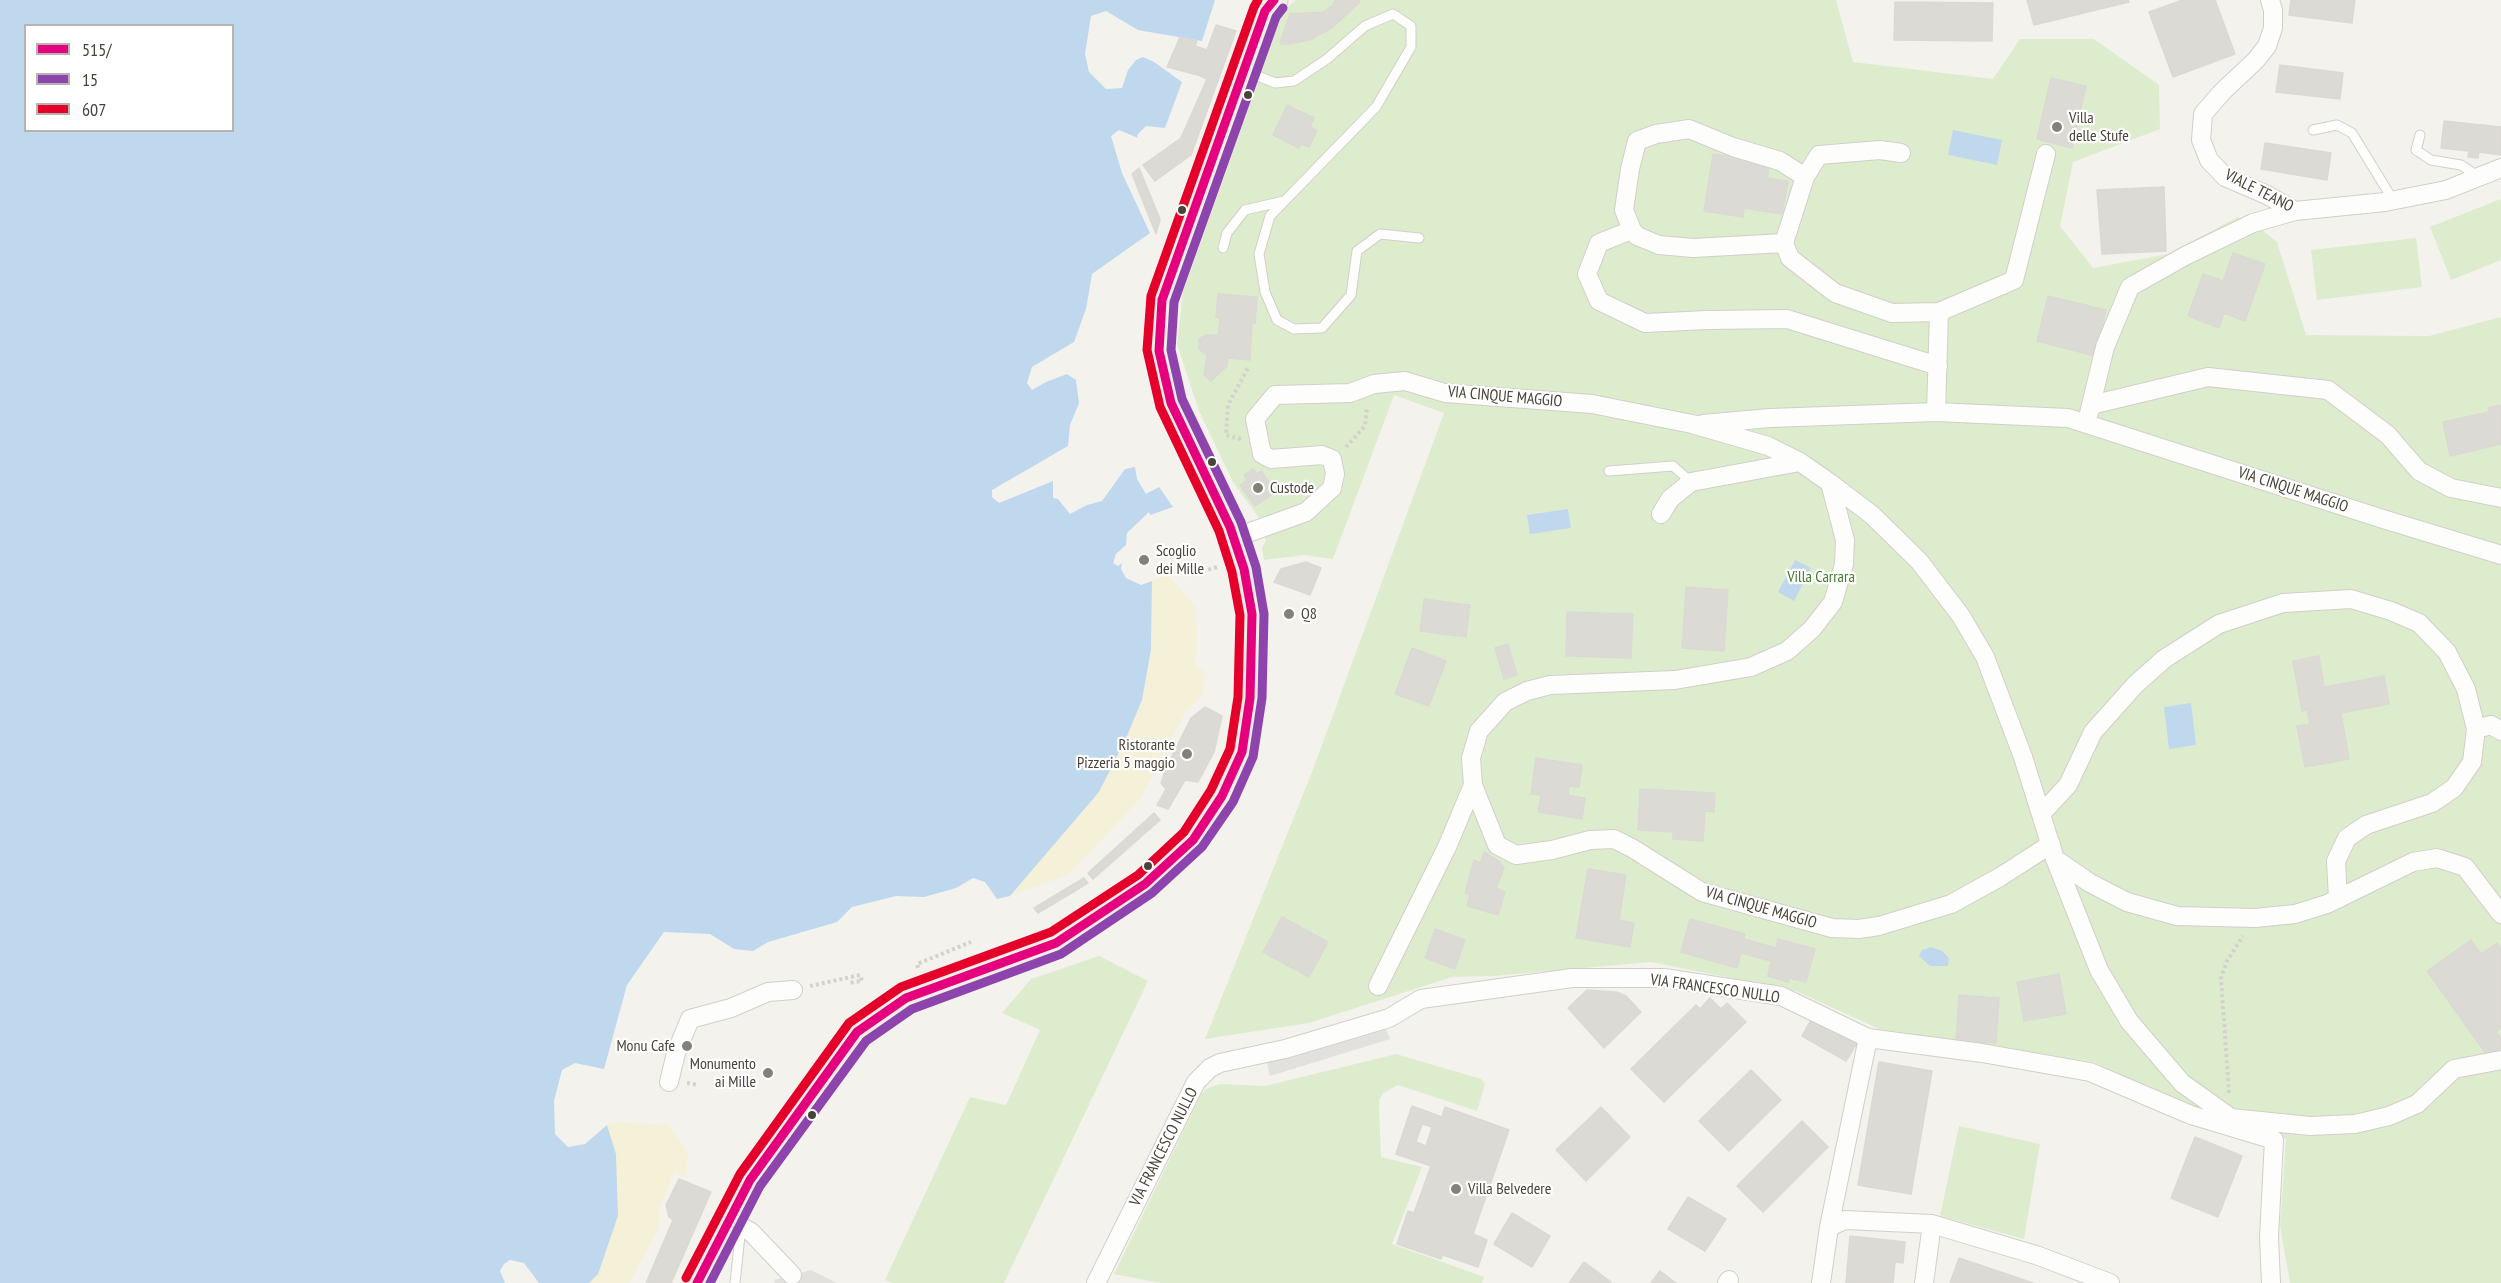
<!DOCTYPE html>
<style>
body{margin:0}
#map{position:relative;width:2501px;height:1283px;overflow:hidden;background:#f3f2ed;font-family:"PT Sans Narrow",sans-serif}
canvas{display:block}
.legend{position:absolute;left:24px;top:24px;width:210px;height:108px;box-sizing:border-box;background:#fff;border:2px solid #b6b4b0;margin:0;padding:8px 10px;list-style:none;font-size:18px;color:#494439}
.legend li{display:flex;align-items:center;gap:12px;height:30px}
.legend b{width:30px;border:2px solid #b6b4b0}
</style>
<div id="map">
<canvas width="2501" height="1283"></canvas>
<ul class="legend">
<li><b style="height:8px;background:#e5007d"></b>515/</li>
<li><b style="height:8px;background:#8e44ad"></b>15</li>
<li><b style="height:8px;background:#e4002b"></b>607</li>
</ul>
</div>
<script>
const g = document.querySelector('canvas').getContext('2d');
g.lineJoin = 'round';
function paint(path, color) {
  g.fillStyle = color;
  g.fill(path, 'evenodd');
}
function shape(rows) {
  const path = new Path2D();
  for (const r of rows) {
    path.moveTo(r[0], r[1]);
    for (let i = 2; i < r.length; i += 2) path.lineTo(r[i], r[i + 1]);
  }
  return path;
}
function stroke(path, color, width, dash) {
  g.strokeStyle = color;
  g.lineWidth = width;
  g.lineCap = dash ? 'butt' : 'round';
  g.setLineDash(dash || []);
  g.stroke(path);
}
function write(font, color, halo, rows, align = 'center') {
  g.font = font + ' "PT Sans Narrow",sans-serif';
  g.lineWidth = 4.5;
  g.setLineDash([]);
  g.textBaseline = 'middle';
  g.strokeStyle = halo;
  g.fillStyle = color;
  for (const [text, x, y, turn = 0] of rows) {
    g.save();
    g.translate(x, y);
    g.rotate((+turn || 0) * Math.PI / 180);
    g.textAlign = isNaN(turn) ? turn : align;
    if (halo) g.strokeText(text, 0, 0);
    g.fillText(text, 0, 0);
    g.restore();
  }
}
paint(shape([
 [1296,0,1836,0,1853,62,1993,79,2020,39,2094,39,2159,85,2160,129,2073,162,2060,226,2093,268,2168,254,2238,217,2253,223,2277,242,2306,335,2429,336,2501,317,2501,1283,2290,1283,2280,1226,2286,1139,2204,1114,2094,1062,1879,1029,1796,991,1651,962,1493,976,1452,977,1309,1023,1205,1039,1312,772,1444,413,1394,395,1333,559,1304,555,1264,560,1262,547,1266,541,1260,519,1233,482,1199,411,1177,344,1183,292,1283,11],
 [2501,199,2501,260,2451,280,2430,227],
 [2416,238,2422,287,2317,300,2311,250],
 [1099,956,1148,981,1004,1283,892,1283,885,1280,970,1097,1006,1105,1040,1030,1002,1013,1031,979],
 [1396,1054,1481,1079,1485,1084,1477,1111,1398,1085,1383,1093,1379,1101,1381,1157,1422,1167,1392,1244,1484,1277,1482,1283,1161,1283,1114,1274,1201,1095,1206,1089,1219,1084,1265,1086],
 [1959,1126,2040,1144,2024,1239,1940,1216]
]), '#deecce');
paint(shape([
 [1167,574,1196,607,1198,647,1194,663,1205,673,1202,696,1186,711,1141,798,1068,875,1010,896,1099,792,1127,736,1142,700,1151,650,1152,581],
 [614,1122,668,1125,688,1152,686,1178,675,1170,659,1209,659,1227,630,1283,589,1283,598,1273,616,1154,607,1125]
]), '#f5f1d9');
paint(shape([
 [1385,1026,1390,1039,1270,1076,1267,1062],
 [811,1270,837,1283,775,1283,774,1280]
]), '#e2e1dd');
paint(shape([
 [0,0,1215,0,1202,41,1138,30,1106,11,1091,16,1085,54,1089,72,1106,89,1122,88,1128,70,1136,60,1143,57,1154,62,1182,82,1165,128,1146,126,1137,135,1138,138,1119,130,1111,136,1122,173,1150,233,1092,274,1086,309,1074,342,1032,367,1027,383,1032,390,1046,382,1067,374,1076,380,1079,403,1070,425,1068,446,992,490,992,497,999,503,1053,481,1053,498,1058,499,1070,514,1087,505,1102,501,1125,469,1135,467,1137,479,1146,494,1159,487,1173,507,1150,515,1149,512,1127,533,1126,545,1116,554,1113,563,1118,566,1122,563,1121,569,1126,578,1141,585,1152,581,1151,650,1142,700,1127,736,1099,792,1010,896,997,899,985,882,973,878,956,888,924,897,896,896,852,907,837,922,768,942,753,951,734,949,710,934,664,932,627,985,604,1069,575,1063,562,1070,554,1101,555,1134,568,1147,585,1144,607,1125,616,1154,618,1216,598,1274,589,1283,539,1283,524,1263,510,1260,504,1264,500,1271,505,1283,0,1283],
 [26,26,232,26,232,130,26,130],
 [1953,130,2002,140,1997,165,1948,155],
 [1568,509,1571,528,1530,534,1527,515],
 [1795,560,1811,568,1794,601,1778,592],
 [2191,703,2196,745,2169,749,2164,707],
 [1931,947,1942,951,1949,958,1948,966,1930,966,1919,956,1922,950]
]), '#c0d8ee');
const building = shape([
 [1335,0,1359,0,1360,2,1333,27,1310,40,1282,45,1280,42,1290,14,1323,12,1333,5,1335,0],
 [2027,0,2128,0,2129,2,2034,25,2027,0],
 [2183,0,2215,0,2235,54,2173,77,2149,12,2183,0],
 [2291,0,2355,0,2352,23,2289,15,2291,0],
 [1895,2,1993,3,1992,41,1894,40,1895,2],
 [1216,25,1236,31,1191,155,1155,181,1143,165,1181,138,1207,79,1198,75,1216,25],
 [1180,37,1197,41,1195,46,1207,50,1198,75,1167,67,1180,37],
 [2280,65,2343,73,2340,99,2276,92,2280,65],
 [2051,78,2086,86,2072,148,2037,139,2051,78],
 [1287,105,1314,118,1310,127,1317,131,1309,147,1301,144,1299,148,1273,135,1287,105],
 [2444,121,2501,127,2501,155,2479,152,2478,158,2468,157,2469,151,2441,148,2444,121],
 [2265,143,2331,153,2327,180,2261,169,2265,143],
 [1713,154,1770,163,1767,178,1788,181,1782,214,1744,208,1743,217,1704,211,1713,154],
 [1139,168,1160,219,1156,234,1132,174,1139,168],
 [2164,187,2166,251,2102,254,2097,190,2164,187],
 [2233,253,2265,264,2245,321,2224,313,2219,328,2188,316,2203,274,2223,281,2233,253],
 [1218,294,1257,297,1255,323,1252,323,1250,360,1228,358,1227,366,1211,381,1204,375,1207,356,1199,349,1199,339,1205,335,1218,335,1220,318,1216,317,1218,294],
 [2048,296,2106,310,2095,356,2037,341,2048,296],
 [2501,405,2501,444,2450,456,2443,422,2489,412,2488,408,2501,405],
 [1253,469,1257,474,1261,471,1276,492,1255,506,1240,485,1247,480,1244,475,1253,469],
 [1306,562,1321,568,1310,595,1274,582,1281,569,1306,562],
 [1686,587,1728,590,1724,651,1682,648,1686,587],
 [1424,599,1470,605,1466,637,1420,631,1424,599],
 [1567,612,1633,614,1631,658,1566,656,1567,612],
 [1508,644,1517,675,1504,679,1495,648,1508,644],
 [1412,648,1446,661,1429,706,1395,694,1412,648],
 [2319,656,2324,687,2384,676,2389,704,2341,713,2349,759,2305,767,2297,726,2310,724,2307,710,2302,711,2293,661,2319,656],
 [1205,707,1222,716,1214,752,1198,782,1185,780,1168,809,1157,805,1166,789,1161,783,1166,768,1191,718,1205,707],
 [1536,758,1582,765,1579,787,1569,786,1568,795,1585,798,1582,819,1538,812,1541,795,1531,794,1536,758],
 [1640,789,1715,793,1714,812,1705,811,1703,841,1673,839,1673,832,1638,830,1640,789],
 [1154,813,1160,820,1093,879,1088,873,1154,813],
 [1484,852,1500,862,1504,868,1496,888,1505,892,1498,915,1467,906,1470,895,1465,893,1474,860,1481,863,1484,852],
 [1588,869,1626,875,1619,920,1634,923,1630,947,1576,938,1588,869],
 [1084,878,1088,883,1038,913,1034,908,1084,878],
 [1282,917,1328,942,1309,977,1263,952,1282,917],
 [1690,919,1745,934,1744,939,1776,948,1778,939,1815,949,1806,982,1789,978,1788,982,1768,976,1771,961,1741,953,1737,968,1681,952,1690,919],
 [1435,929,1465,940,1455,969,1425,958,1435,929],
 [2471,940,2481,954,2497,943,2501,949,2501,1028,2496,1031,2501,1039,2501,1047,2489,1058,2427,971,2471,940],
 [2059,974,2066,1014,2024,1021,2017,982,2059,974],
 [1587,990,1616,992,1626,996,1641,1012,1604,1048,1568,1008,1587,990],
 [1959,995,1999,998,1996,1043,1956,1041,1959,995],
 [1710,998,1721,1009,1727,1003,1746,1022,1664,1102,1631,1069,1696,1005,1700,1009,1710,998],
 [1814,1014,1859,1040,1846,1061,1802,1036,1814,1014],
 [1879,1062,1932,1071,1911,1194,1858,1185,1879,1062],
 [1751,1070,1781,1100,1729,1151,1699,1121,1751,1070],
 [1412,1106,1442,1117,1445,1107,1509,1130,1473,1234,1487,1240,1478,1267,1443,1255,1441,1259,1397,1244,1408,1211,1414,1213,1431,1166,1396,1154,1412,1106],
 [1422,1124,1432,1127,1426,1146,1416,1142,1422,1124],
 [1601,1107,1630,1137,1586,1181,1556,1150,1601,1107],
 [1802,1121,1828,1147,1763,1212,1737,1186,1802,1121],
 [2195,1137,2242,1156,2218,1217,2171,1198,2195,1137],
 [679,1179,711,1192,671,1283,646,1283,673,1220,669,1217,666,1205,679,1179],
 [1688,1197,1726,1219,1705,1251,1668,1229,1688,1197],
 [1512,1213,1550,1236,1532,1267,1494,1244,1512,1213],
 [1850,1236,1905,1242,1903,1263,1895,1262,1893,1283,1846,1283,1850,1236],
 [1959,1258,2033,1283,1950,1283,1959,1258],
 [1584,1262,1611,1282,1611,1283,1569,1283,1584,1262],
 [1660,1271,1676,1283,1651,1283,1660,1271]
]);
paint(building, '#dcdad5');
stroke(building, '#dbd9d3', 1.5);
const lane = shape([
 [1246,71,1275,83,1294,81,1327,59,1365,26,1393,14,1411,26,1411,47,1376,107,1270,216,1259,254,1265,292,1277,320,1294,329,1322,328,1351,295,1357,251,1380,234,1419,238],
 [2313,130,2337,125,2352,133,2393,200],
 [2420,135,2416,150,2431,160,2461,165,2479,177],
 [1223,248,1227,233,1245,210,1284,201],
 [1609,471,1673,466,1691,482],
 [735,1283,741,1226]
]);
const street = shape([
 [2270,0,2273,10,2273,28,2267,46,2256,60,2222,92,2203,114,2201,140,2209,160,2225,177,2267,195,2295,211,2385,202,2446,190,2501,168],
 [1901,153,1880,150,1819,155,1805,177,1784,243,1790,258,1835,293,1892,313,1939,312],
 [1632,230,1599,243,1587,274,1599,301,1645,323,1707,320,1787,319,1938,366],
 [1784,243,1693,248,1659,245,1637,236,1632,230,1624,210,1630,169,1637,141,1656,134,1689,129,1733,147,1780,161,1805,177],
 [2091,405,2208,377,2328,390,2388,435,2419,471,2451,488,2501,498],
 [1936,412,1939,312,2014,280,2046,154],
 [2089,413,2105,347,2130,287,2185,256,2253,223,2295,211],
 [1703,424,1770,418,1936,412,2068,418,2383,519,2501,555],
 [1830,483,1872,515,1919,561,1961,616,1985,657,2023,757,2055,859,2099,970,2129,1021,2182,1083,2231,1118,2310,1126,2355,1124,2389,1116,2417,1104,2454,1069,2501,1060],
 [1661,514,1670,499,1691,482,1800,462],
 [1234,538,1306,512,1332,488,1335,474,1332,459,1322,455,1271,459,1262,454,1255,419,1275,395,1350,393,1374,384,1405,381,1445,393,1592,404,1692,424,1768,446,1800,462,1830,483,1845,540,1844,564,1833,602,1812,629,1787,651,1751,667,1675,680,1550,685,1527,691,1505,702,1479,731,1471,758,1473,785,1497,845,1516,855,1552,850,1590,840,1614,839,1632,848,1702,892,1832,928,1859,929,1879,926,1951,904,2000,877,2051,844],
 [2042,813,2068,785,2093,732,2135,685,2164,659,2219,624,2283,603,2351,599,2391,611,2419,623,2447,652,2466,689,2476,729],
 [2055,859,2090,883,2127,902,2177,916,2255,918,2295,914,2327,904,2413,862,2437,858,2465,867,2501,914],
 [2338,899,2336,861,2347,838,2366,825,2432,803,2454,788,2472,762,2476,729,2491,725,2501,731],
 [1378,986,1447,847,1473,785],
 [669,1082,676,1053,690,1019,731,1008,768,992,793,990],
 [728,1219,751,1232,792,1275],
 [1829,1227,1845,1220,1932,1224,2036,1255,2110,1283],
 [1096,1283,1196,1082,1210,1068,1220,1063,1285,1049,1389,1018,1421,999,1572,978,1664,978,1781,996,1868,1038,1982,1053,2090,1072,2191,1115,2274,1140,2269,1237,2271,1283],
 [1727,1283,1729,1280],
 [1821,1283,1829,1227,1868,1038],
 [1924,1283,1932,1224]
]);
const primary = shape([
 [697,1283,728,1219,750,1180,857,1032,906,998,1056,943,1145,884,1193,840,1222,796,1242,752,1250,698,1252,614,1244,569,1230,527,1171,403,1159,351,1162,300,1265,11,1274,0]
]);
stroke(lane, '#d1cfca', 11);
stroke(street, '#d1cfca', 20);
stroke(primary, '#d4cfbc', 29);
stroke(shape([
 [1241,439,1226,435,1228,405,1248,368],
 [1346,447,1365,426,1367,408],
 [1189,563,1199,573,1217,567],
 [918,968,917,964,971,942],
 [810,986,860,975,862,981,849,983],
 [687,1083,698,1085],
 [2229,1093,2221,978,2227,961,2243,936]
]), '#d3d2cc', 4, [3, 3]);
stroke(lane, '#fdfdfc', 9);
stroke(street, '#fdfdfc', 18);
stroke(primary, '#f1efe5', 27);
stroke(shape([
 [697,1283,750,1180,857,1032,906,998,1056,943,1145,884,1193,840,1222,796,1242,752,1250,698,1252,614,1244,569,1230,527,1171,403,1159,351,1162,300,1265,11,1274,0]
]), '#e5007d', 9);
stroke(shape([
 [710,1283,760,1186,866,1041,912,1009,1061,954,1152,893,1202,847,1233,802,1253,757,1262,698,1264,614,1256,567,1241,522,1182,399,1171,350,1174,302,1276,17,1283,8]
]), '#8e44ad', 9);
stroke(shape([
 [686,1278,740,1174,849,1023,901,987,1051,932,1138,875,1184,832,1211,790,1230,749,1238,697,1240,615,1232,572,1219,531,1160,407,1147,350,1151,296,1254,7,1258,0]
]), '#e4002b', 9);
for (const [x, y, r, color] of [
 [1248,95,5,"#494439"],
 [2057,127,6,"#848178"],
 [1182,210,5,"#494439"],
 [1212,462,5,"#494439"],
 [1258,488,6,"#848178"],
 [1144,560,6,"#848178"],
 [1289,614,6,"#848178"],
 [1187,754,6,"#848178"],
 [1148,866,5,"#494439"],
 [687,1046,6,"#848178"],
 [768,1073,6,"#848178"],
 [812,1115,5,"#494439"],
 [1456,1189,6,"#848178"]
]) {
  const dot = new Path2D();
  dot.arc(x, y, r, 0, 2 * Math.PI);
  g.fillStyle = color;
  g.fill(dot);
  stroke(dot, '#fff', 2);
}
write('16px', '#494439', '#fff', [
 ["Villa",2069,118],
 ["delle Stufe",2069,136],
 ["Custode",1270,488],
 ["Scoglio",1156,551],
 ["dei Mille",1156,569],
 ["Q8",1301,614],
 ["Ristorante",1175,745,"right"],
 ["Pizzeria 5 maggio",1175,763,"right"],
 ["Monu Cafe",675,1046,"right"],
 ["Monumento",756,1064,"right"],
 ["ai Mille",756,1082,"right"],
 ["Villa Belvedere",1468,1189]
], 'left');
write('16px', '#494439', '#fff', [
 ["VIALE TEANO",2259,191,27],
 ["VIA CINQUE MAGGIO",1505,397,5],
 ["VIA CINQUE MAGGIO",2293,490,18],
 ["VIA CINQUE MAGGIO",1761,908,16],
 ["VIA FRANCESCO NULLO",1715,989,8],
 ["VIA FRANCESCO NULLO",1164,1147,-63]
]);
write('16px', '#447a2d', '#fff', [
 ["Villa Carrara",1821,577]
]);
</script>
